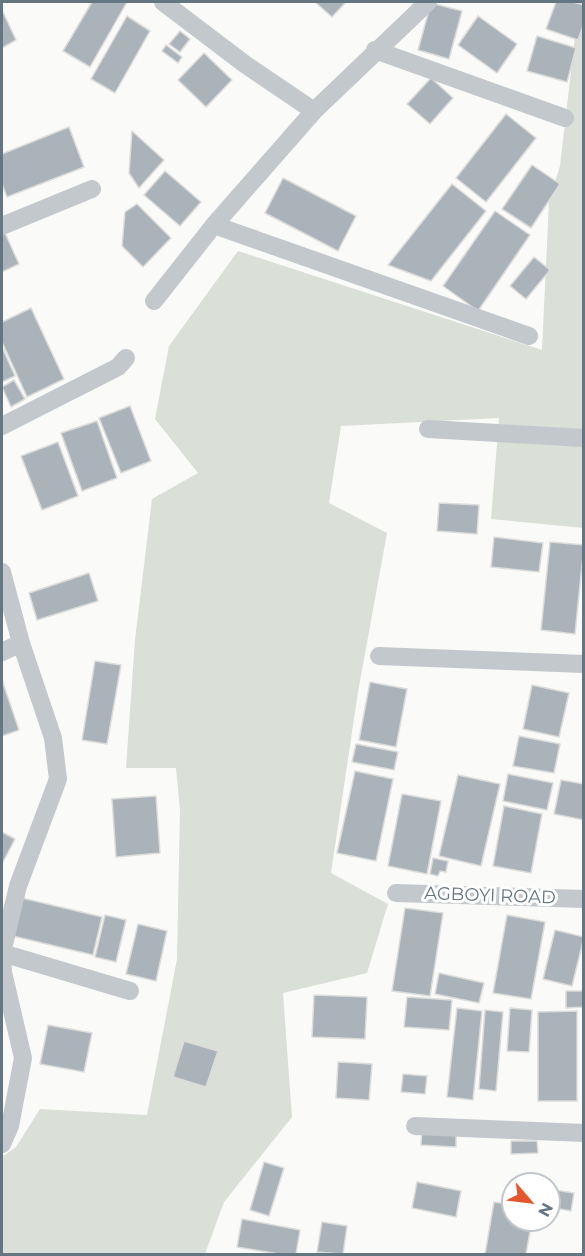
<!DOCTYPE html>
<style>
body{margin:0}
#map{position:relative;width:585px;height:1256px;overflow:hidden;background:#fafaf8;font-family:Montserrat,sans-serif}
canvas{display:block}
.frame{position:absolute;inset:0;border:3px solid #657683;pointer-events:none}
.north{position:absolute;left:501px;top:1172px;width:60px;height:60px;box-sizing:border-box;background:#fff;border:2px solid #c1c8cd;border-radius:50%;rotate:118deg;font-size:16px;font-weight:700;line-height:24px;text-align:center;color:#657683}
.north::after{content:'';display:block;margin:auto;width:21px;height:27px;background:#e4572e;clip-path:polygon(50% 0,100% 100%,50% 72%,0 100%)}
</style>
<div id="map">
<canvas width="585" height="1256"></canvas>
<div class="frame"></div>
<div class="north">N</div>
</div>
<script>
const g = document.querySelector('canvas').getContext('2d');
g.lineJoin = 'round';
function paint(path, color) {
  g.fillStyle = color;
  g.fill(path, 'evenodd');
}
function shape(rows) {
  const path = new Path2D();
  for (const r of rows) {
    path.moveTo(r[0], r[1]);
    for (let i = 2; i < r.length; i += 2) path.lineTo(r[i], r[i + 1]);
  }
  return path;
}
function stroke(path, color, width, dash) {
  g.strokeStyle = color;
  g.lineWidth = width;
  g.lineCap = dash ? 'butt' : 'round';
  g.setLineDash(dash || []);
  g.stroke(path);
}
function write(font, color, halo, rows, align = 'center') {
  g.font = font + ' Montserrat,sans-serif';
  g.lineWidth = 6;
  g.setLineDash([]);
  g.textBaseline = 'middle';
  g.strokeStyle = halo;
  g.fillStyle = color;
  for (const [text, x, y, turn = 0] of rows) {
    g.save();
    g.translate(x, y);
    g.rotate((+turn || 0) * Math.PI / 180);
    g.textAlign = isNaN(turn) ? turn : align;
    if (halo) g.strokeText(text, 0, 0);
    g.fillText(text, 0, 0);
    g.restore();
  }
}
paint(shape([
 [579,2,583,2,583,528,491,519,499,418,341,426,329,503,387,533,358,692,331,873,388,904,367,973,283,993,292,1117,224,1202,205,1254,2,1254,2,1157,16,1147,40,1109,147,1115,177,959,180,810,176,768,126,768,135,640,152,499,198,473,155,419,169,346,238,251,542,350,549,201,560,166]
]), '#dadfd7');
const building = shape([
 [92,2,127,2,90,67,63,51,92,2],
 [315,2,346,2,332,17,315,2],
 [556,2,573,2,584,5,584,23,578,40,546,29,556,2],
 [431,3,462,11,449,59,418,50,431,3],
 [2,10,16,40,2,48,2,10],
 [127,16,150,31,115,93,91,79,127,16],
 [478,16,517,44,497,73,458,45,478,16],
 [180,31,190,39,180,52,169,44,180,31],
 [537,36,576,48,567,82,527,71,537,36],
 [166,45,182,57,178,63,162,51,166,45],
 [204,53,232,80,206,107,178,80,204,53],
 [431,78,453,98,430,124,407,104,431,78],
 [506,114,536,138,486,202,456,178,506,114],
 [69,127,84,167,7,197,2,184,2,154,69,127],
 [132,131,164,160,139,188,129,173,132,131],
 [532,165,560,184,531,228,502,209,532,165],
 [165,171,201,202,180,226,144,195,165,171],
 [283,178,356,216,338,251,265,213,283,178],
 [452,184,486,211,431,281,388,265,452,184],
 [137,204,171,238,143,267,122,246,125,212,137,204],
 [495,211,530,235,478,311,443,286,495,211],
 [5,233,19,264,2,272,2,235,5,233],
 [534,257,550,270,526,299,510,286,534,257],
 [31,308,64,379,27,397,2,342,2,322,31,308],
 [2,347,15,376,2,382,2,347],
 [14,380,25,399,11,407,2,387,14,380],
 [130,406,151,461,121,473,99,418,130,406],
 [97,421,117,478,82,491,61,433,97,421],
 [58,442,78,496,42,510,21,456,58,442],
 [439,503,479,505,477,534,437,531,439,503],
 [494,537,543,543,539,572,491,567,494,537],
 [550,542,584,545,575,634,541,630,550,542],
 [89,573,98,601,37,620,29,593,89,573],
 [95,661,121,665,107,744,82,740,95,661],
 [2,680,19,730,2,736,2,680],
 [370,682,407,689,396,747,359,740,370,682],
 [532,685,569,693,559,737,523,729,532,685],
 [519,736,560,744,554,773,513,766,519,736],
 [356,744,398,752,394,770,352,762,356,744],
 [355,771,393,779,376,861,337,853,355,771],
 [508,774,553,783,547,810,503,801,508,774],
 [458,775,500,784,481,866,439,856,458,775],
 [561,780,584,784,584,820,554,814,561,780],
 [402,794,441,801,427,874,388,866,402,794],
 [156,796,160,853,116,857,112,799,156,796],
 [504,806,542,814,531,873,493,866,504,806],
 [2,832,15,839,3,862,2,861,2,832],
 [433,858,448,861,446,872,440,871,438,876,430,874,433,858],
 [22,898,102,917,93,955,13,936,22,898],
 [405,908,443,913,430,996,392,991,405,908],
 [105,915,126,920,116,962,95,957,105,915],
 [507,915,545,922,531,999,493,993,507,915],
 [138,924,167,931,156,981,126,974,138,924],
 [555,930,584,937,572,986,543,979,555,930],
 [439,973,484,983,479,1003,435,994,439,973],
 [566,991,583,991,583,1007,566,1008,566,991],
 [314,995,367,997,365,1039,312,1037,314,995],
 [407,997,452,1000,449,1030,404,1027,407,997],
 [457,1008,482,1011,473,1100,447,1097,457,1008],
 [510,1008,532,1010,529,1052,507,1051,510,1008],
 [485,1010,503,1012,496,1091,479,1089,485,1010],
 [577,1011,577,1101,538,1101,538,1012,577,1011],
 [48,1025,92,1033,84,1072,40,1064,48,1025],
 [184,1041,218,1051,206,1087,173,1077,184,1041],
 [338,1062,372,1064,369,1100,336,1098,338,1062],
 [403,1074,427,1076,425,1094,401,1092,403,1074],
 [422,1130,456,1132,456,1147,421,1145,422,1130],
 [511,1141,537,1141,538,1153,511,1154,511,1141],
 [264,1162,284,1168,269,1216,250,1210,264,1162],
 [417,1182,461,1191,456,1217,412,1208,417,1182],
 [549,1189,574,1193,571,1211,549,1207,549,1189],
 [494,1202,513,1205,513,1220,532,1220,526,1254,485,1254,494,1202],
 [242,1219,300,1230,296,1254,279,1254,237,1247,242,1219],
 [322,1222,347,1226,343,1254,317,1252,322,1222]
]);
paint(building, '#aab3b9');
stroke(building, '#dcdcda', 1.5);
stroke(shape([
 [163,2,246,65,314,111],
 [375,50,565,118],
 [214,225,529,336],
 [2,226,92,189],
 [154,301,214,225,314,111,428,2],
 [2,426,118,367,126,358],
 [428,429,584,438],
 [2,572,21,643,53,738,58,779,18,886,2,953,3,972,23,1058,10,1126,2,1144],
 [2,652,21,643],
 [379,656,584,664],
 [396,893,584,899],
 [2,953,130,991],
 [415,1126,584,1133]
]), '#c3c8cc', 18);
write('18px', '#657683', '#fff', [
 ["AGBOYI ROAD",490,896,2]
]);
</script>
